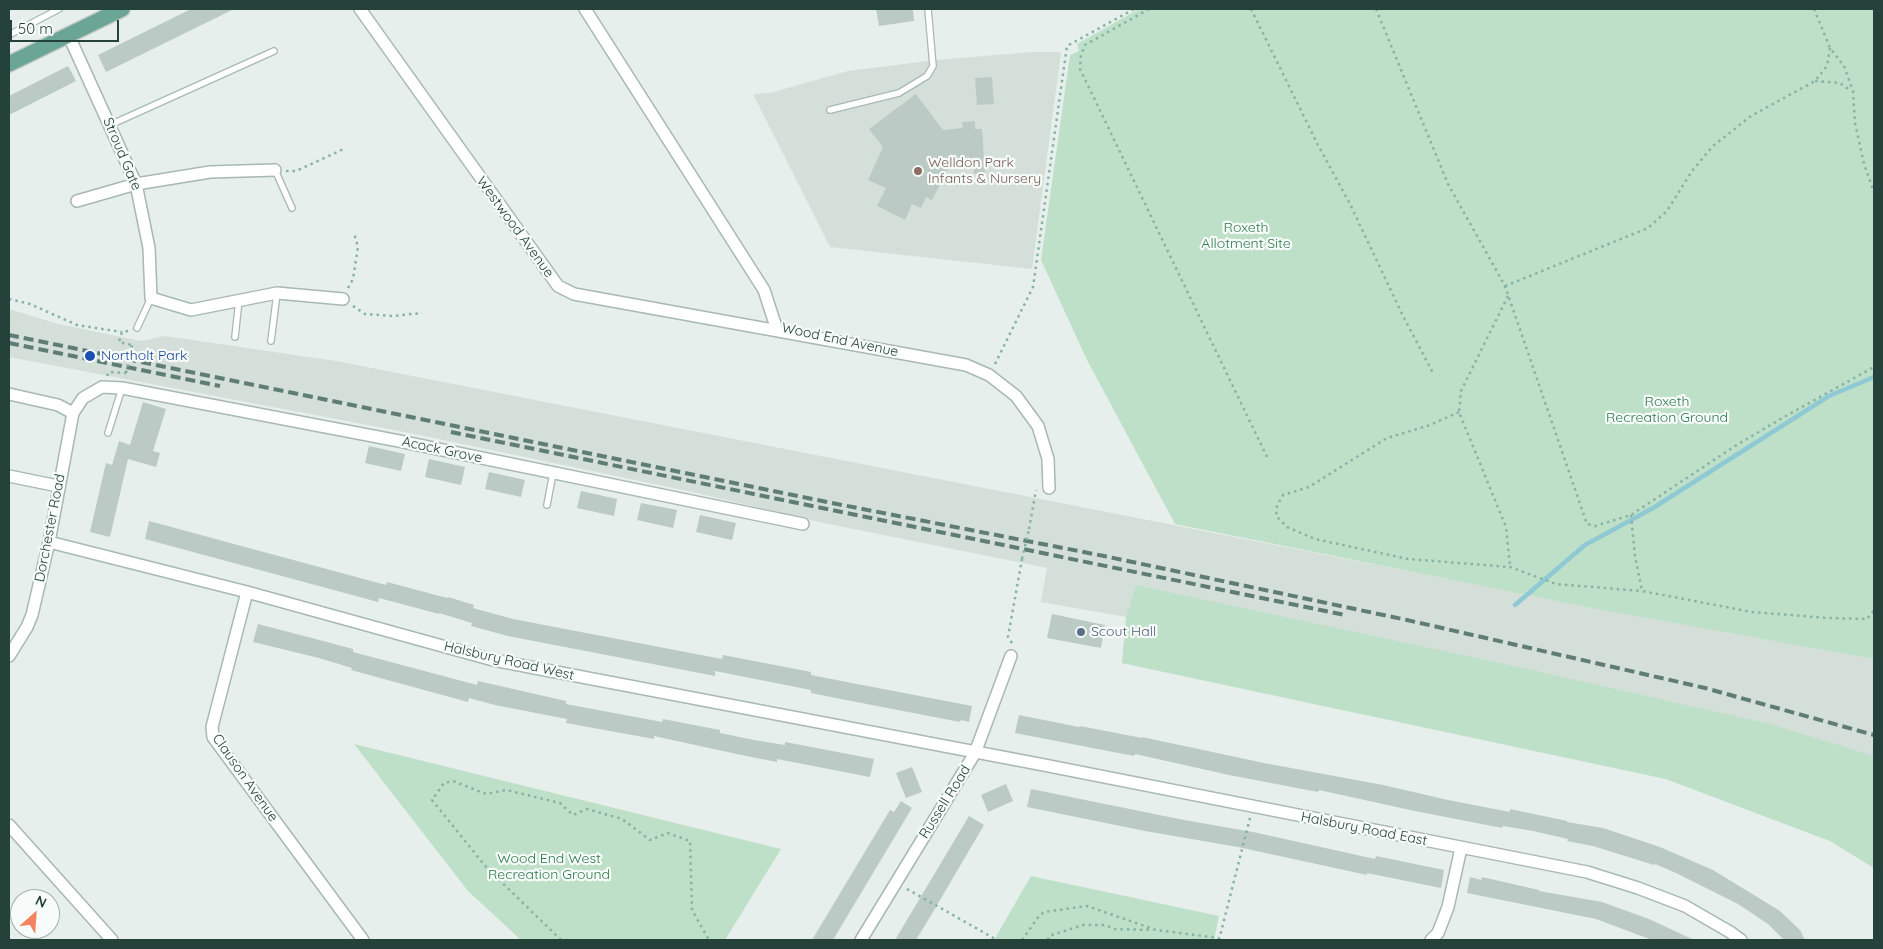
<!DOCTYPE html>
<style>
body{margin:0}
#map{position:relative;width:1883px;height:949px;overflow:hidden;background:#e6efeb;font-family:Quicksand,sans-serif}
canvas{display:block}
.frame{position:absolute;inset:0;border:10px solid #24423a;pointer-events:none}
.north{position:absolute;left:10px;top:889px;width:50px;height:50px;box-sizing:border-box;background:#f7fbf9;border:1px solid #a3b1ad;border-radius:50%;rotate:26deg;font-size:14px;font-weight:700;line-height:20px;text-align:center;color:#24423a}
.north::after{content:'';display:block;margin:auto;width:18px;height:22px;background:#f4845f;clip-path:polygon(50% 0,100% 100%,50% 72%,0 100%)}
.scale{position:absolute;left:10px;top:20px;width:109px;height:22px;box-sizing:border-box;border:2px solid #24423a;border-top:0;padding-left:6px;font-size:15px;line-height:18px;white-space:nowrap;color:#24423a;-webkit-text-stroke:4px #f7fbf9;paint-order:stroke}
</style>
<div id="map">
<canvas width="1883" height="949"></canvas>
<div class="frame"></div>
<div class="north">N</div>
<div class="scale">50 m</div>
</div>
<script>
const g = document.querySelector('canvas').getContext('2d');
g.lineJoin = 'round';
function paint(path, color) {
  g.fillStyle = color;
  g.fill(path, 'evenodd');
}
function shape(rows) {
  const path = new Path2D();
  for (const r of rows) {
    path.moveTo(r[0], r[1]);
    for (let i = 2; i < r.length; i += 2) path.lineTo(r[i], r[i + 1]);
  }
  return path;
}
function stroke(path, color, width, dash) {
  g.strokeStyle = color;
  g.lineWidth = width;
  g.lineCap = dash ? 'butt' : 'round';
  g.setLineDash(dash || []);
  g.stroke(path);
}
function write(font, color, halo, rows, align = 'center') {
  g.font = font + ' Quicksand,sans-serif';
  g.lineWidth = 4.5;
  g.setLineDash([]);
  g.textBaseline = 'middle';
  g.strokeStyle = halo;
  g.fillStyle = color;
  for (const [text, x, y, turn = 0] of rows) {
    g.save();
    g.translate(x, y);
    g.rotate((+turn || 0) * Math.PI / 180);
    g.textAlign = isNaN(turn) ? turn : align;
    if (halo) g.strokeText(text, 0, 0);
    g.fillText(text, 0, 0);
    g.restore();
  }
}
paint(shape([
 [1032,52,1061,52,1032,269,830,247,753,94,770,93,848,71,936,60],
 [9,309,58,324,141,341,165,336,336,361,1464,582,1874,658,1874,868,1830,841,1666,779,1122,663,1126,617,1041,602,1047,568,819,522,697,493,415,434,9,357]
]), '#d4dfda');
paint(shape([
 [1139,9,1874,9,1874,659,1597,609,1175,524,1087,360,1041,260,1070,55,1079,51,1077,44],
 [1136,585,1514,666,1770,724,1874,756,1874,868,1830,841,1666,779,1122,663,1126,617],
 [354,744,781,849,725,940,521,940,468,891],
 [1031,876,1219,916,1214,940,994,940]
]), '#bfe0c8');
stroke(shape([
 [1515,605,1585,545,1653,508,1829,396,1874,377]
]), '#8ec9d4', 4.5);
paint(shape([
 [191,9,234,9,106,72,98,55],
 [876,9,913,9,914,21,879,26],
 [68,66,76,81,9,115,9,96],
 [992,77,994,104,977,105,975,78],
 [916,94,943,130,963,128,962,122,975,121,975,129,982,129,985,173,974,174,973,164,949,167,932,200,926,197,921,208,912,204,905,220,877,206,886,188,868,180,883,147,869,129],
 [143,402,166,409,153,451,160,453,156,467,128,459,110,537,90,532,106,463,112,465,119,441,130,445],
 [369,446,405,454,401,471,365,463],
 [429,459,465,467,461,485,425,477],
 [489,472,525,480,521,497,485,489],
 [581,491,617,499,614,516,577,508],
 [641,503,677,510,673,528,637,520],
 [700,515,736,523,732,540,696,532],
 [149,521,386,585,387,582,447,598,448,597,474,605,473,608,513,619,722,659,723,655,811,672,811,675,852,683,972,706,969,722,961,720,960,722,841,699,811,693,811,690,715,671,715,676,508,636,471,626,472,623,439,613,439,614,379,598,378,602,145,539],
 [1052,614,1105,625,1101,648,1047,638],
 [258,624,327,642,353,649,353,652,477,685,478,681,566,701,566,704,662,722,663,719,720,730,720,733,754,740,785,745,785,742,874,759,870,777,777,759,777,762,746,756,654,736,654,739,566,723,567,719,495,705,469,698,468,702,351,670,352,668,319,658,253,642],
 [1019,715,1079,727,1080,726,1142,738,1142,737,1264,763,1383,785,1448,800,1510,812,1510,809,1567,821,1567,822,1603,828,1660,847,1713,870,1780,911,1800,930,1805,940,1784,940,1768,924,1738,904,1676,873,1655,864,1654,865,1593,846,1567,841,1568,839,1533,831,1503,826,1502,828,1410,810,1319,790,1318,792,1229,775,1135,754,1134,756,1015,733],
 [912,767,922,792,906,798,896,773],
 [1006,784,1013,801,988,812,981,795],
 [1031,789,1184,820,1253,832,1375,859,1376,856,1444,870,1441,888,1367,873,1367,875,1238,847,1145,831,1027,807],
 [901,801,912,808,833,940,812,940,890,810,894,812],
 [969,816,984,825,933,912,916,940,895,940],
 [1470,877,1481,880,1482,877,1539,890,1539,891,1602,902,1649,919,1694,940,1652,940,1596,919,1467,893]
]), '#bbcac4');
const service = shape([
 [9,35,59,9],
 [830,110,899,93,927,76,933,66,928,9],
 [110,125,274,51],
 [275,170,292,208],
 [137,328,151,298],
 [235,337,239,300],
 [271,341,277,293],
 [108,433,122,388],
 [547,505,553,473]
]);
const minor = shape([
 [360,9,558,286,574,294,966,365,989,375,1016,396,1038,426,1048,459,1049,488],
 [585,9,764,290,777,330],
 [68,34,136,184,149,248,151,298,191,310,277,293,343,299],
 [77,201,136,184,210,172,275,170],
 [9,394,58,405,73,413],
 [9,476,58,486],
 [49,542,247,592,493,660,1044,765,1587,872,1638,888,1685,906,1730,932,1741,940],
 [247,592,212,727,213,737,363,940],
 [9,656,27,627,32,615,49,542,73,413,83,398,102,387,122,388,399,441,803,524],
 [9,825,112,940],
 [861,940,975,753,1011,656],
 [1431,940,1438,933,1448,907,1461,848]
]);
const primary = shape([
 [9,64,122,9]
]);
stroke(service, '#a8b8b2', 8);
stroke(minor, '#a8b8b2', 14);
stroke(primary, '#c2cac8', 18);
stroke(shape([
 [1149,9,1085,45,1081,55,1080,69,1268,459],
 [1251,9,1318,145,1350,204,1402,314,1433,373],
 [1376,9,1448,184,1505,286,1587,524,1595,526,1631,515,1735,446,1784,417,1874,367],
 [1814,9,1830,48,1844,66,1853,91,1855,123,1864,164,1874,192],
 [1815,81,1840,83,1851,91],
 [286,171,296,171,346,148],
 [1505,286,1648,228,1667,211,1692,171,1713,146,1751,116,1815,81,1827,66,1830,48],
 [348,288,353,279,358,247,354,233],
 [1508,296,1461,391,1459,412,1506,527,1510,566],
 [9,299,30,304,77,325,122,332],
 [353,306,365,314,393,316,422,313],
 [128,331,122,332,119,342,132,345],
 [995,364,1033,287,1067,46,1134,9],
 [107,376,109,372,126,373],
 [1459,412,1430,425,1387,438,1309,487,1283,495,1277,506,1276,516,1287,527,1315,539,1408,559,1510,567,1556,584,1642,591],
 [1631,515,1635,556,1642,591,1752,612,1827,618,1867,619,1874,610],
 [1029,529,1036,490],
 [1012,643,1008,637,1022,559],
 [907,889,997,940],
 [561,940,486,867,432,800,444,783,453,781,486,794,506,790,560,803,573,815,587,809,622,819,650,840,668,833,690,841,692,910,709,940],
 [1022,940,1039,916,1044,912,1087,906,1156,930,1219,938],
 [1048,940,1049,936,1083,925,1105,925,1115,929,1153,930],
 [1219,940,1250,818]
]), '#86b3a5', 2.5, [2.5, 4]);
stroke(service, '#fff', 5.5);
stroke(minor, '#fff', 11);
stroke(primary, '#6aa596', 15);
stroke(shape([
 [9,335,837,504,1104,556,1407,620,1705,688,1874,735],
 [9,343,220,386],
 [451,432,1345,615]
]), '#5f7d75', 4, [10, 5]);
stroke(shape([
 [126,373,132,345],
 [1022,559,1029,529]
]), '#86b3a5', 2.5, [2.5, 4]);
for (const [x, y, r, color] of [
 [918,171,5,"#8d6e63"],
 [90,356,6,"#1a4fb4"],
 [1081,632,5,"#5c6f8a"]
]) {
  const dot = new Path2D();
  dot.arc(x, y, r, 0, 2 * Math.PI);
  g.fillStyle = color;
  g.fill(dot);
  stroke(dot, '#f7fbf9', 2);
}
write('14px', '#24423a', '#f7fbf9', [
 ["Stroud Gate",122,154,67],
 ["Westwood Avenue",515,227,54],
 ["Wood End Avenue",840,340,12],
 ["Acock Grove",442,450,12],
 ["Dorchester Road",50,528,-79],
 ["Halsbury Road West",509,661,13],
 ["Clauson Avenue",245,778,55],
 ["Russell Road",945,802,-58],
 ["Halsbury Road East",1364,829,11]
]);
write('14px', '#785e54', '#f7fbf9', [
 ["Welldon Park",928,163],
 ["Infants & Nursery",928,179]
], 'left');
write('14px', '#2d7a4b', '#f7fbf9', [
 ["Roxeth",1246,228],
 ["Allotment Site",1246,244],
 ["Roxeth",1667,402],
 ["Recreation Ground",1667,418],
 ["Wood End West",549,859],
 ["Recreation Ground",549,875]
]);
write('14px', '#164399', '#f7fbf9', [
 ["Northolt Park",101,356]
], 'left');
write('14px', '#4e5e75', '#f7fbf9', [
 ["Scout Hall",1091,632]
], 'left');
</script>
